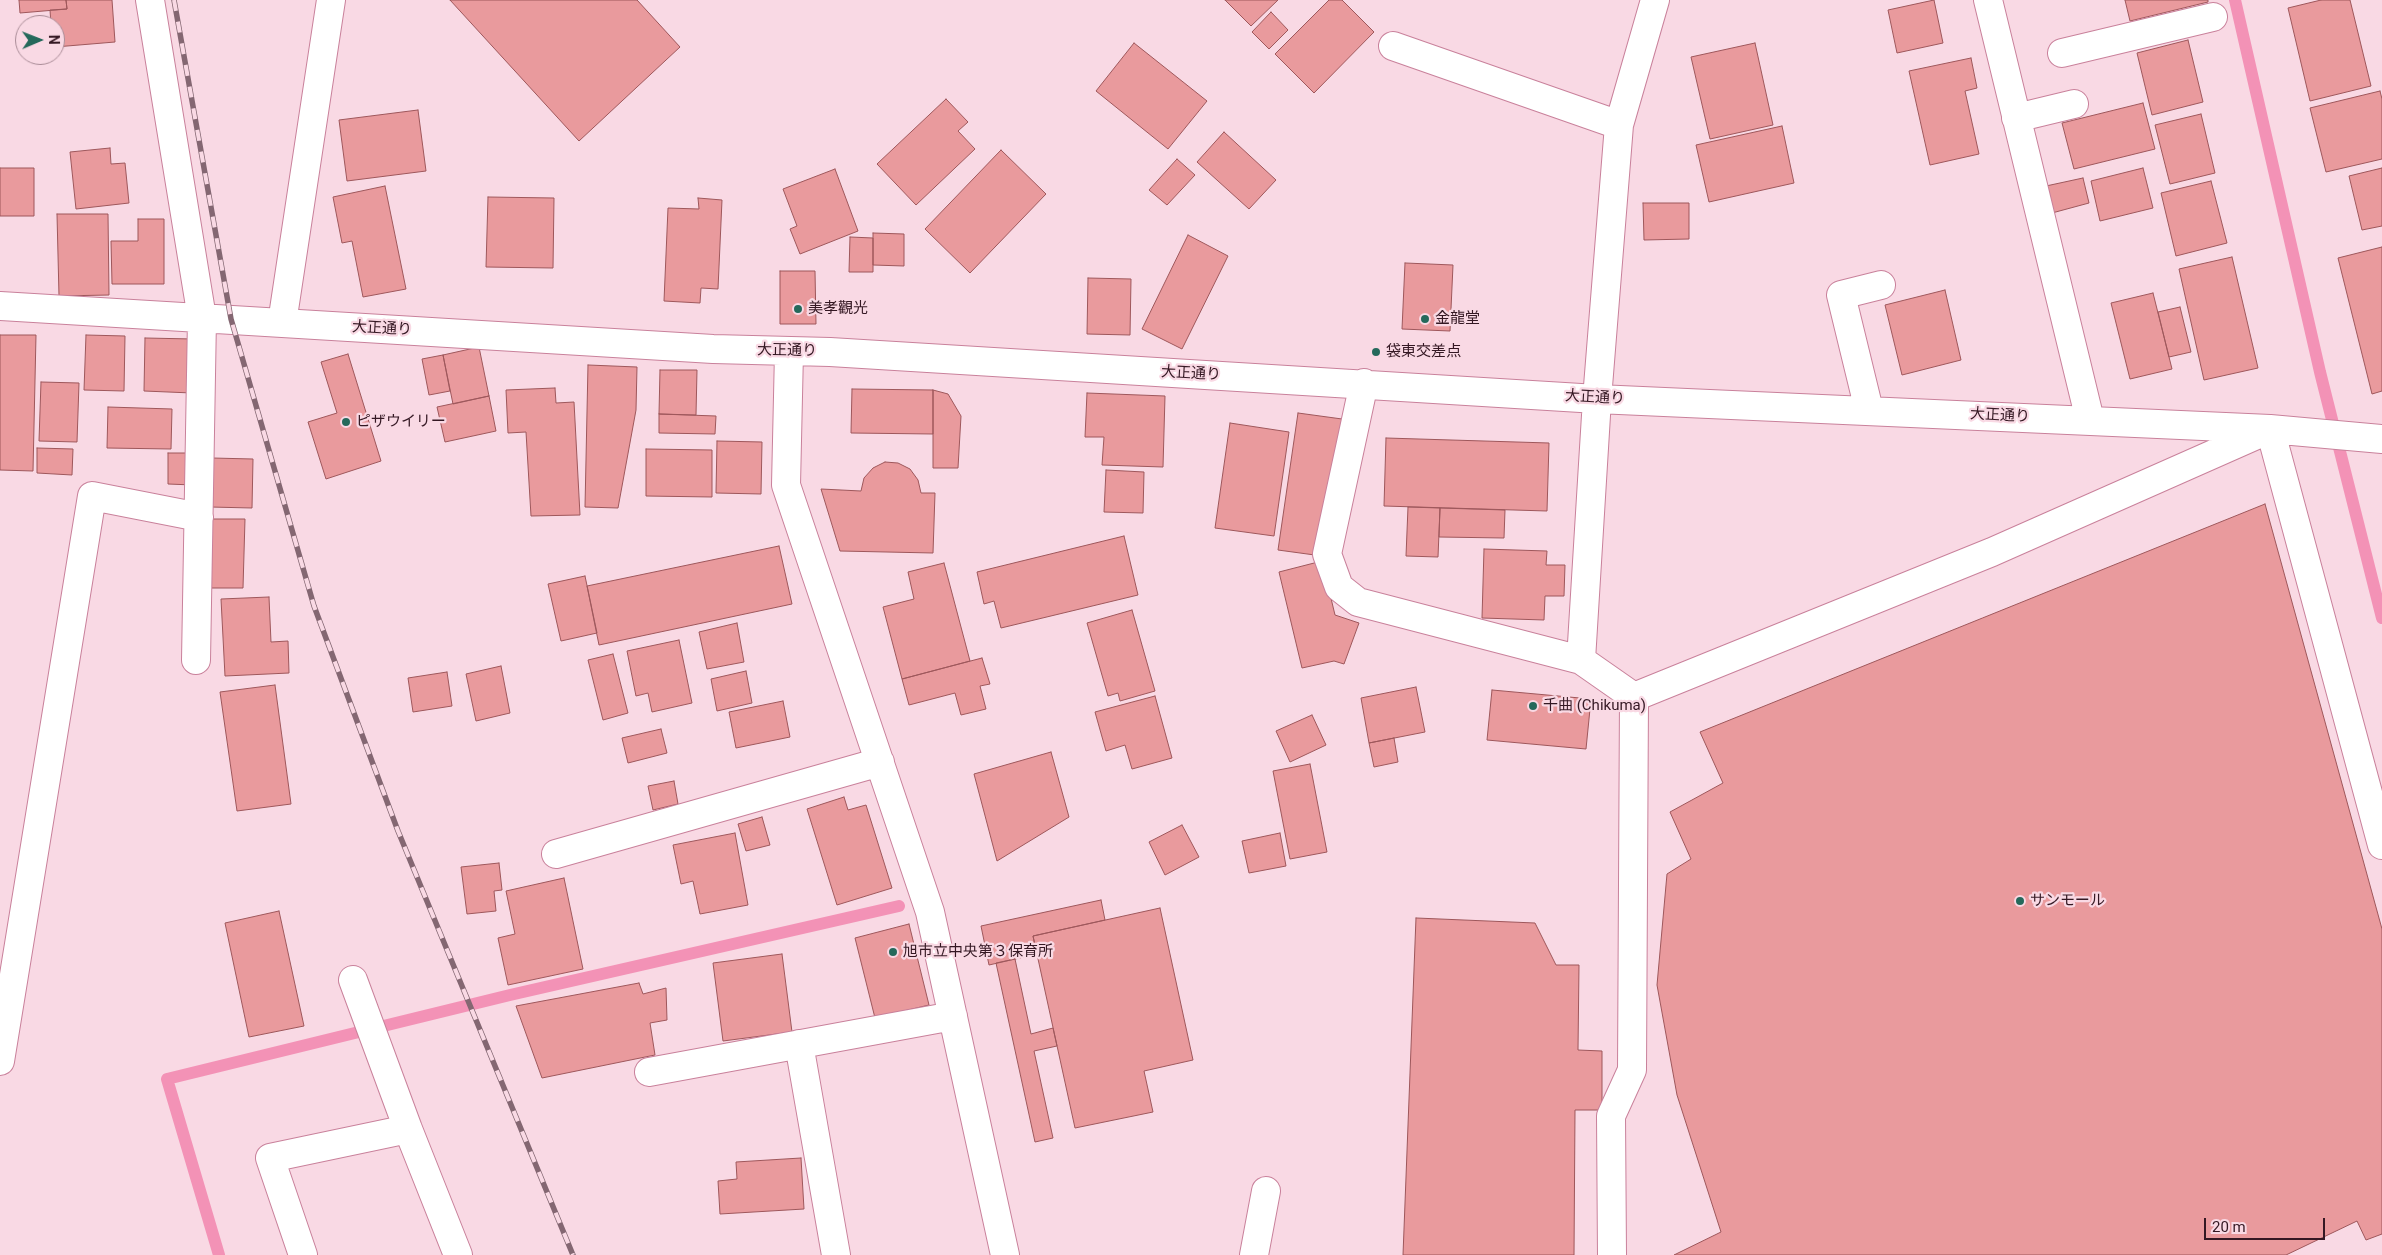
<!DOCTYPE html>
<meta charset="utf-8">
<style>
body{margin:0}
#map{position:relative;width:2382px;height:1255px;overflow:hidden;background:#f9d9e4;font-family:Roboto,sans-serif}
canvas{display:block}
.north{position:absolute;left:15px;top:15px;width:50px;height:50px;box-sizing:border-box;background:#f9d9e4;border:1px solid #aa8c97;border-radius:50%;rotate:89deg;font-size:14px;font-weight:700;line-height:20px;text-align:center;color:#341823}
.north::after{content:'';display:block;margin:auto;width:18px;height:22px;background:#25695b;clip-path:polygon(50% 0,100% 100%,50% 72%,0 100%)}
.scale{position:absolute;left:2204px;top:1218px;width:121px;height:22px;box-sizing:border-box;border:2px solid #341823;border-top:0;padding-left:6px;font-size:15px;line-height:18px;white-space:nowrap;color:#341823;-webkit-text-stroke:4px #f9d9e4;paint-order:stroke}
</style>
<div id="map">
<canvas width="2382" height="1255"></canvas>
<div class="north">N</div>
<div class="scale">20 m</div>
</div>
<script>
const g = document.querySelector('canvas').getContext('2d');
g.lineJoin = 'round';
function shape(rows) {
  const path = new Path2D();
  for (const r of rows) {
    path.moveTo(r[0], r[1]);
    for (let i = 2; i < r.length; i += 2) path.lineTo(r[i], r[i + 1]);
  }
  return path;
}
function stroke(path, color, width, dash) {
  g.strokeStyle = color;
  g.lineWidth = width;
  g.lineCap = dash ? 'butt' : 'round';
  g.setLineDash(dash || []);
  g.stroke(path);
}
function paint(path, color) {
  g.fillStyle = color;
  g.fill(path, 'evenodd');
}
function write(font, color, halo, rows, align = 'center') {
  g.font = font + ' Roboto,"Noto Sans JP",sans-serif';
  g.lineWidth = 4.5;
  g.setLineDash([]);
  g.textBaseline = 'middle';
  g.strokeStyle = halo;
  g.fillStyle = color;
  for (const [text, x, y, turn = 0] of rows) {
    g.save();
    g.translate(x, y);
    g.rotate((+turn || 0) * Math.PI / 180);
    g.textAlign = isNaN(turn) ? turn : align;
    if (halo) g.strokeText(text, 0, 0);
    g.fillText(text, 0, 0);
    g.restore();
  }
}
stroke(shape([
 [2235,0,2320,372,2382,618],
 [219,1255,167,1079,510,995,899,906]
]), '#f392b6', 12);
const building = shape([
 [19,0,66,0,67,9,20,13,19,0],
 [66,0,112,0,115,42,55,47,55,25,51,25,50,10,67,9,66,0],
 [450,0,637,0,680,47,579,141,450,0],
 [1225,0,1278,0,1251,26,1225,0],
 [1329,0,1342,0,1374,32,1314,93,1275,54,1329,0],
 [1934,0,1943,43,1897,53,1888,10,1934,0],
 [2125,0,2208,0,2208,2,2130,21,2125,0],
 [2321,0,2350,0,2371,86,2310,101,2288,8,2321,0],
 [1271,12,1288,30,1269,49,1252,32,1271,12],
 [2188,40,2203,102,2152,115,2137,53,2188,40],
 [1134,43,1207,101,1168,149,1096,91,1134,43],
 [1755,43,1773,125,1710,139,1691,57,1755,43],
 [1971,58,1977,88,1965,91,1979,154,1930,165,1909,71,1971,58],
 [2380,91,2382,99,2382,159,2326,172,2310,108,2380,91],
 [946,99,968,122,958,131,975,149,916,205,877,164,946,99],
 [2143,103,2155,149,2074,169,2062,123,2143,103],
 [418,110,426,171,347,181,339,120,418,110],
 [2201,114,2215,173,2170,184,2155,125,2201,114],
 [1782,126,1794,183,1709,202,1696,145,1782,126],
 [1224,132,1276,180,1249,209,1197,162,1224,132],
 [110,148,111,164,125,163,129,203,76,209,70,152,110,148],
 [1001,150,1046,194,970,273,925,229,1001,150],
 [1177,159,1195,175,1167,205,1149,190,1177,159],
 [0,168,34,168,34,216,0,216,0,168],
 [2143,168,2153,208,2100,221,2091,181,2143,168],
 [2382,168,2382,226,2362,230,2349,176,2382,168],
 [835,169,858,231,800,254,790,229,797,226,783,189,835,169],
 [2083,178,2089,203,2052,213,2046,186,2083,178],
 [2211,181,2227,243,2176,256,2161,193,2211,181],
 [385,186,406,289,363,297,352,241,342,243,333,197,385,186],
 [488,197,554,198,553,268,486,267,488,197],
 [698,198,722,200,718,289,701,288,700,303,664,301,668,208,699,209,698,198],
 [1643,203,1689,203,1689,239,1644,240,1643,203],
 [57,214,108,214,109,295,59,296,57,214],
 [138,219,164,219,164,284,112,284,111,241,138,241,138,219],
 [873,233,904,234,904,266,873,265,873,233],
 [1188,235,1228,256,1182,349,1142,329,1188,235],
 [850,237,873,238,873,272,849,272,850,237],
 [2382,247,2382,391,2372,394,2338,258,2382,247],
 [2232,257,2258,368,2204,380,2179,269,2232,257],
 [1405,263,1453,265,1450,331,1402,329,1405,263],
 [780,271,815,271,816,324,780,324,780,271],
 [1088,278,1131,279,1130,335,1087,334,1088,278],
 [1945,290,1961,360,1902,375,1885,305,1945,290],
 [2153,293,2172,369,2130,379,2111,303,2153,293],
 [2180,307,2191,352,2169,357,2158,312,2180,307],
 [0,335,36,335,33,471,0,470,0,335],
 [86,335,125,336,124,391,84,390,86,335],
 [145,338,193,339,192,393,144,391,145,338],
 [479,347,489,396,453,404,443,355,479,347],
 [348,354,381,461,326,479,308,422,337,413,321,362,348,354],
 [443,355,450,391,429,395,422,359,443,355],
 [588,365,637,367,636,410,618,508,585,507,588,365],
 [660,370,697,370,696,415,659,414,660,370],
 [41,382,79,383,77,442,39,441,41,382],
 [555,388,556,403,574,402,580,515,531,516,526,432,508,433,506,390,555,388],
 [852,389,933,390,933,434,851,433,852,389],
 [933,390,948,394,961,416,958,468,933,468,933,390],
 [1087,393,1165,396,1163,467,1102,465,1104,437,1085,437,1087,393],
 [489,396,496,431,445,442,437,407,489,396],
 [108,407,172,409,171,449,107,448,108,407],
 [1298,413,1342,419,1322,556,1278,550,1298,413],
 [659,414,716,416,715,434,659,433,659,414],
 [1230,423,1289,432,1274,536,1215,528,1230,423],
 [1386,438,1549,443,1547,511,1384,506,1386,438],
 [717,441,762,442,761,494,716,493,717,441],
 [37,448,73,449,72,475,37,473,37,448],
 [646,449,712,450,712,497,646,496,646,449],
 [168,453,194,453,193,485,168,484,168,453],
 [212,458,253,459,252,508,210,507,212,458],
 [885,462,898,463,910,469,918,480,921,493,935,493,933,553,840,551,821,489,861,491,864,478,873,468,885,462],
 [1106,470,1144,472,1143,513,1104,512,1106,470],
 [2265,504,2382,929,2382,1234,2366,1240,2357,1221,2286,1255,1674,1255,1721,1232,1677,1095,1657,985,1667,874,1691,859,1670,812,1723,783,1700,732,2265,504],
 [1408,507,1440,508,1438,557,1406,556,1408,507],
 [1440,508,1505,510,1504,538,1439,537,1440,508],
 [211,519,245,519,243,588,209,588,211,519],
 [1124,536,1138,595,1001,628,994,601,984,604,977,572,1124,536],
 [779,546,792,604,599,645,587,586,779,546],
 [1484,549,1547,551,1546,565,1565,565,1564,596,1545,596,1544,620,1482,618,1484,549],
 [1322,561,1335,615,1359,623,1344,664,1334,661,1302,668,1279,572,1322,561],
 [944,563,970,661,902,679,883,607,914,599,908,572,944,563],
 [585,576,597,633,561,641,548,584,585,576],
 [269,597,271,642,288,641,289,673,225,676,221,599,269,597],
 [1132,610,1155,691,1120,701,1118,693,1108,696,1087,623,1132,610],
 [737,623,744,662,707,669,699,632,737,623],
 [679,640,692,703,652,712,648,693,636,696,627,651,679,640],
 [613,654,628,713,603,720,588,660,613,654],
 [982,658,990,684,980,686,986,709,961,715,955,693,909,705,902,679,982,658],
 [501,666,510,713,476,721,466,674,501,666],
 [746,671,752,703,717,711,711,679,746,671],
 [447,672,452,706,413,712,408,678,447,672],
 [275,685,291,804,237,811,220,692,275,685],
 [1416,687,1425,732,1369,743,1361,698,1416,687],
 [1492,690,1591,699,1586,749,1487,740,1492,690],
 [1155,696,1172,758,1132,769,1125,745,1106,751,1095,712,1155,696],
 [783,701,790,737,736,748,729,712,783,701],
 [1312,715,1326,745,1290,762,1276,731,1312,715],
 [661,729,667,753,628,763,622,738,661,729],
 [1394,738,1398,762,1374,767,1369,743,1394,738],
 [1051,752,1069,817,997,861,974,774,1051,752],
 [1310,764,1327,852,1290,859,1273,771,1310,764],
 [674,781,678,804,653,810,648,786,674,781],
 [844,797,848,810,866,805,892,888,837,905,807,809,844,797],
 [762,817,770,845,746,851,738,824,762,817],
 [1182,825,1199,857,1165,875,1149,842,1182,825],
 [735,833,748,905,700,914,693,881,681,884,673,845,735,833],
 [1280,833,1286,866,1249,873,1242,841,1280,833],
 [499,863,502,890,494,891,496,911,467,914,461,867,499,863],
 [564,878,583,969,508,985,498,938,515,934,506,891,564,878],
 [1101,900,1105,920,1033,936,1037,954,989,965,981,926,1101,900],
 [1160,908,1193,1060,1144,1071,1153,1112,1075,1128,1033,936,1160,908],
 [279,911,304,1026,249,1037,225,923,279,911],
 [1416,918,1535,923,1556,965,1579,965,1578,1050,1602,1051,1602,1110,1575,1110,1574,1255,1403,1255,1416,918],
 [909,924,929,1005,875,1018,855,938,909,924],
 [782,954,792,1032,723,1041,713,963,782,954],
 [1015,959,1031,1034,1053,1028,1057,1046,1034,1051,1053,1138,1035,1142,996,963,1015,959],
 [639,983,643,994,666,988,667,1020,650,1023,655,1055,542,1078,516,1006,639,983],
 [801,1158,804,1209,720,1214,718,1181,737,1179,736,1162,801,1158]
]);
paint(building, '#e99a9d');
stroke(building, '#9e575b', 1);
const minor = shape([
 [150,0,202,318,196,660],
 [1988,0,2090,420],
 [1393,46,1619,125],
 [2062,53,2213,17],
 [2016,118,2074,104],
 [0,306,713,349,830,352,1597,399,2270,429,2382,439],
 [282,323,331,0],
 [789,352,786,485,930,912,1005,1255],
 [1364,383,1327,554,1339,587,1358,602,1581,660,1634,697,1992,552,2270,429,2382,845],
 [1869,410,1841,295,1881,285],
 [1581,660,1597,399,1619,125,1655,0],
 [556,854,880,762],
 [353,980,408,1129,458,1255],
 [799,1044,836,1255],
 [0,1061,92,496,199,517],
 [649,1072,953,1016],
 [303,1255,270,1158,408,1129],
 [1254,1255,1266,1191],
 [1612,1255,1611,1116,1632,1070,1634,697]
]);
stroke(minor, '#c9819b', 30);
stroke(minor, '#fff', 28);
const rail = shape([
 [174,0,231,319,314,606,398,831,573,1255]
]);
stroke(rail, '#846772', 5.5);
stroke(rail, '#f9d9e4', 4, [11]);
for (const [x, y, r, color] of [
 [798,309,5,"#25695b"],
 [1425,319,5,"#25695b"],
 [1376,352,5,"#25695b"],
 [346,422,5,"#25695b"],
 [1533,706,5,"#25695b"],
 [2020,901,5,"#25695b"],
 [893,952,5,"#25695b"]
]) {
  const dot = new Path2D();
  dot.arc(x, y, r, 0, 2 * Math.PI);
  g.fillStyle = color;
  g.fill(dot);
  stroke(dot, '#f9d9e4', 2);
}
write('15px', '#341823', '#f9d9e4', [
 ["美孝觀光",808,309],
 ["金龍堂",1435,319],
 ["袋東交差点",1386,352],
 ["ピザウイリー",356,422],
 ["千曲 (Chikuma)",1543,706],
 ["サンモール",2030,901],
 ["旭市立中央第３保育所",903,952]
], 'left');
write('15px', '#341823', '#f9d9e4', [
 ["大正通り",382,329,3],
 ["大正通り",787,351,1],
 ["大正通り",1191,374,3],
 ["大正通り",1595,398,3],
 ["大正通り",2000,416,3]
]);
</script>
